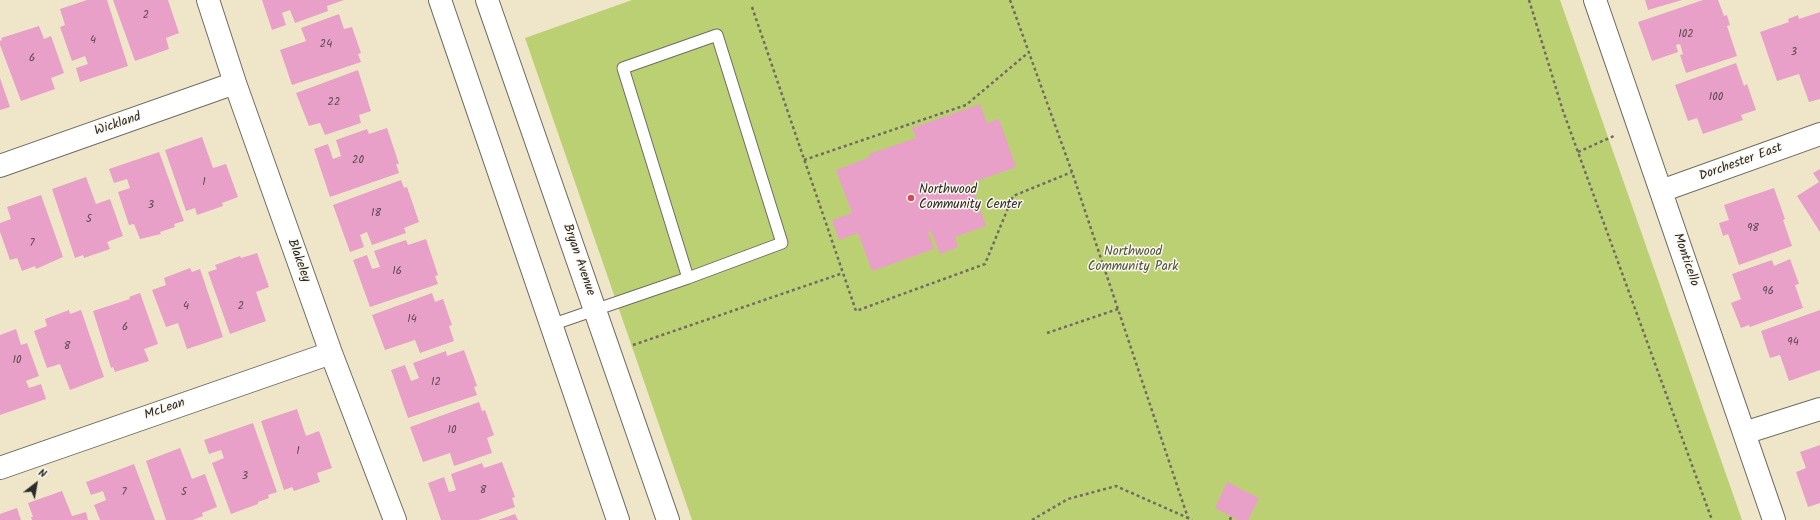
<!DOCTYPE html>
<style>
body{margin:0}
#map{position:relative;width:1820px;height:520px;overflow:hidden;background:#efe6ca;font-family:Kalam,sans-serif}
canvas{display:block}
.north{position:absolute;left:16px;top:464px;width:40px;height:40px;-webkit-text-stroke:3px #fbf7ec;paint-order:stroke;rotate:31deg;font-size:11px;font-weight:700;line-height:16px;text-align:center;color:#2b2b2b}
.north::after{content:'';display:block;margin:auto;width:14px;height:18px;background:#2b2b2b;clip-path:polygon(50% 0,100% 100%,50% 72%,0 100%)}
</style>
<div id="map">
<canvas width="1820" height="520"></canvas>
<div class="north">N</div>
</div>
<script>
const g = document.querySelector('canvas').getContext('2d');
g.lineJoin = 'round';
function paint(path, color) {
  g.fillStyle = color;
  g.fill(path, 'evenodd');
}
function shape(rows) {
  const path = new Path2D();
  for (const r of rows) {
    path.moveTo(r[0], r[1]);
    for (let i = 2; i < r.length; i += 2) path.lineTo(r[i], r[i + 1]);
  }
  return path;
}
function stroke(path, color, width, dash) {
  g.strokeStyle = color;
  g.lineWidth = width;
  g.lineCap = dash ? 'butt' : 'round';
  g.setLineDash(dash || []);
  g.stroke(path);
}
function write(font, color, halo, rows, align = 'center') {
  g.font = font + ' Kalam,sans-serif';
  g.lineWidth = 3;
  g.setLineDash([]);
  g.textBaseline = 'middle';
  g.strokeStyle = halo;
  g.fillStyle = color;
  for (const [text, x, y, turn = 0] of rows) {
    g.save();
    g.translate(x, y);
    g.rotate((+turn || 0) * Math.PI / 180);
    g.textAlign = isNaN(turn) ? turn : align;
    if (halo) g.strokeText(text, 0, 0);
    g.fillText(text, 0, 0);
    g.restore();
  }
}
paint(shape([
 [632,0,1560,0,1742,520,692,520,525,38]
]), '#bbd073');
paint(shape([
 [87,0,107,0,128,66,80,82,76,68,88,64,85,56,72,61,60,27,65,25,60,9],
 [113,0,168,0,179,33,166,38,169,49,135,61],
 [262,0,344,0,327,6,328,11,295,23,290,10,282,13,286,25,272,30],
 [1645,0,1682,0,1648,10],
 [1703,0,1718,0,1724,16,1727,15,1730,25,1727,26,1737,56,1686,73,1680,55,1683,54,1680,44,1676,45,1678,52,1652,61,1638,22],
 [1820,12,1820,99,1809,102,1799,74,1777,81,1760,32,1789,22,1788,19,1798,15,1799,19],
 [339,14,344,29,352,27,361,53,358,54,361,62,292,85,280,50,306,41,301,28],
 [39,26,44,39,51,36,64,73,51,78,55,89,21,101,0,45,0,41,2,40,1,38],
 [1736,63,1744,86,1747,84,1756,110,1741,115,1743,120,1703,134,1697,118,1688,121,1675,85],
 [358,70,371,111,359,115,361,123,325,135,320,123,309,126,296,93],
 [0,78,10,107,0,110],
 [980,104,987,123,999,119,1016,167,971,183,986,226,955,237,958,247,940,254,931,231,928,232,934,249,872,271,858,233,839,240,832,220,852,213,836,170,870,157,869,154,916,138,912,128],
 [387,128,399,164,396,164,399,173,330,197,314,149,328,144,333,159,341,156,336,140,367,129,369,134],
 [202,137,213,168,226,164,238,197,222,203,223,206,197,215,195,208,186,211,165,150],
 [159,152,184,221,174,224,175,227,160,232,161,234,140,239,134,224,129,225,118,192,130,188,127,179,114,183,109,169],
 [1820,169,1820,232,1797,196,1819,182,1813,173],
 [86,177,96,204,110,199,123,236,107,242,110,249,84,258,83,255,75,258,52,189],
 [401,180,404,188,407,187,419,222,404,228,406,233,372,245,367,232,360,235,364,247,350,252,333,205],
 [1774,188,1785,219,1783,220,1792,246,1739,265,1728,234,1723,236,1719,223,1729,220,1724,205],
 [41,195,63,257,36,269,35,266,22,271,17,258,10,260,0,232,0,223,11,219,7,207],
 [426,239,438,275,435,276,438,284,370,307,353,260,367,255,372,269,380,267,374,251,406,240,408,245],
 [257,253,269,287,256,292,266,321,230,334,208,272,217,269,215,265,240,256,241,258],
 [1790,259,1799,284,1795,285,1803,308,1750,327,1749,325,1741,328,1731,303,1741,299,1732,274,1772,260,1774,266],
 [190,268,192,272,200,269,223,337,187,349,178,323,166,327,152,290,166,285,164,278],
 [140,293,158,344,144,349,149,361,115,372,113,367,111,368,93,311,130,299,129,297],
 [432,293,435,302,443,299,452,325,449,326,454,341,420,353,415,340,385,350,372,315],
 [69,310,70,314,81,310,104,377,70,390,60,364,47,368,34,331,47,326,45,319],
 [1820,310,1820,370,1789,381,1780,355,1770,358,1761,331],
 [16,329,21,345,27,343,39,376,26,381,29,388,41,384,46,399,0,415,0,335],
 [464,350,477,386,474,387,477,395,408,418,391,370,405,365,411,381,419,378,413,363,446,351,447,356],
 [479,402,482,411,485,410,494,435,487,438,492,453,454,466,450,453,423,462,410,427],
 [297,409,306,436,319,431,332,468,317,473,320,482,294,491,292,487,284,490,261,421],
 [253,423,277,492,268,495,269,498,258,502,258,504,231,514,212,463,224,458,221,450,209,454,204,440],
 [1820,445,1820,503,1808,507,1796,472,1806,468,1800,452],
 [180,448,192,479,205,474,217,507,202,513,203,516,193,520,166,520,146,461],
 [502,462,515,497,512,498,515,507,478,520,441,520,428,483,444,477,449,492,456,490,451,474,482,463,484,468],
 [134,464,155,520,100,520,94,505,106,500,103,491,91,495,86,482],
 [1227,482,1259,498,1248,520,1238,520,1215,508],
 [62,491,72,516,86,512,88,520,32,520,31,517,33,517,28,503],
 [17,508,21,520,0,520,0,514],
 [515,514,518,520,498,520]
]), '#e9a0c8');
const service = shape([
 [551,325,688,278,782,243,717,35,623,68,688,278]
]);
const minor = shape([
 [208,0,235,83,331,353,395,520],
 [1595,0,1774,520],
 [0,166,235,83],
 [1661,191,1820,134],
 [1744,433,1820,409],
 [0,468,331,353]
]);
const secondary = shape([
 [440,0,618,520],
 [487,0,668,520]
]);
stroke(service, '#706c63', 13);
stroke(minor, '#706c63', 24);
stroke(secondary, '#706c63', 24);
stroke(shape([
 [1010,0,1072,172,1188,518,1192,520],
 [1529,0,1563,111,1712,520],
 [752,7,856,311,985,264,1013,196,1072,172],
 [1578,152,1616,135],
 [804,160,966,105,1029,52],
 [1047,333,1118,309],
 [633,345,843,273],
 [1032,520,1068,499,1116,486,1188,518],
 [1230,520,1231,517]
]), '#706c63', 2.5, [3, 3]);
stroke(service, '#fff', 11);
stroke(minor, '#fff', 22);
stroke(secondary, '#fff', 22);
for (const [x, y, r, color] of [
 [911,198,4,"#d1495b"]
]) {
  const dot = new Path2D();
  dot.arc(x, y, r, 0, 2 * Math.PI);
  g.fillStyle = color;
  g.fill(dot);
  stroke(dot, '#fbf7ec', 1.5);
}
write('11px', '#5a4852', null, [
 ["2",146,16],
 ["102",1686,35],
 ["4",93,41],
 ["24",326,45],
 ["3",1794,53],
 ["6",32,59],
 ["100",1716,98],
 ["22",334,103],
 ["20",358,161],
 ["1",204,183],
 ["3",151,206],
 ["18",376,214],
 ["5",89,220],
 ["98",1753,229],
 ["7",32,244],
 ["16",397,272],
 ["96",1768,292],
 ["4",186,307],
 ["2",241,307],
 ["14",412,320],
 ["6",125,328],
 ["94",1793,343],
 ["8",67,347],
 ["10",17,361],
 ["12",436,383],
 ["10",452,431],
 ["1",298,452],
 ["3",245,477],
 ["8",483,491],
 ["7",124,493],
 ["5",184,493]
]);
write('13px', '#2b2b2b', '#fbf7ec', [
 ["Wickland",118,125,-19],
 ["Dorchester East",1741,163,-20],
 ["Bryan Avenue",578,260,71],
 ["Monticello",1685,260,71],
 ["Blakeley",298,261,70],
 ["McLean",165,410,-19]
]);
write('13px', '#2b2b2b', '#fbf7ec', [
 ["Northwood",919,191],
 ["Community Center",919,206]
], 'left');
write('13px', '#4f543d', '#fbf7ec', [
 ["Northwood",1133,253],
 ["Community Park",1133,268]
]);
</script>
